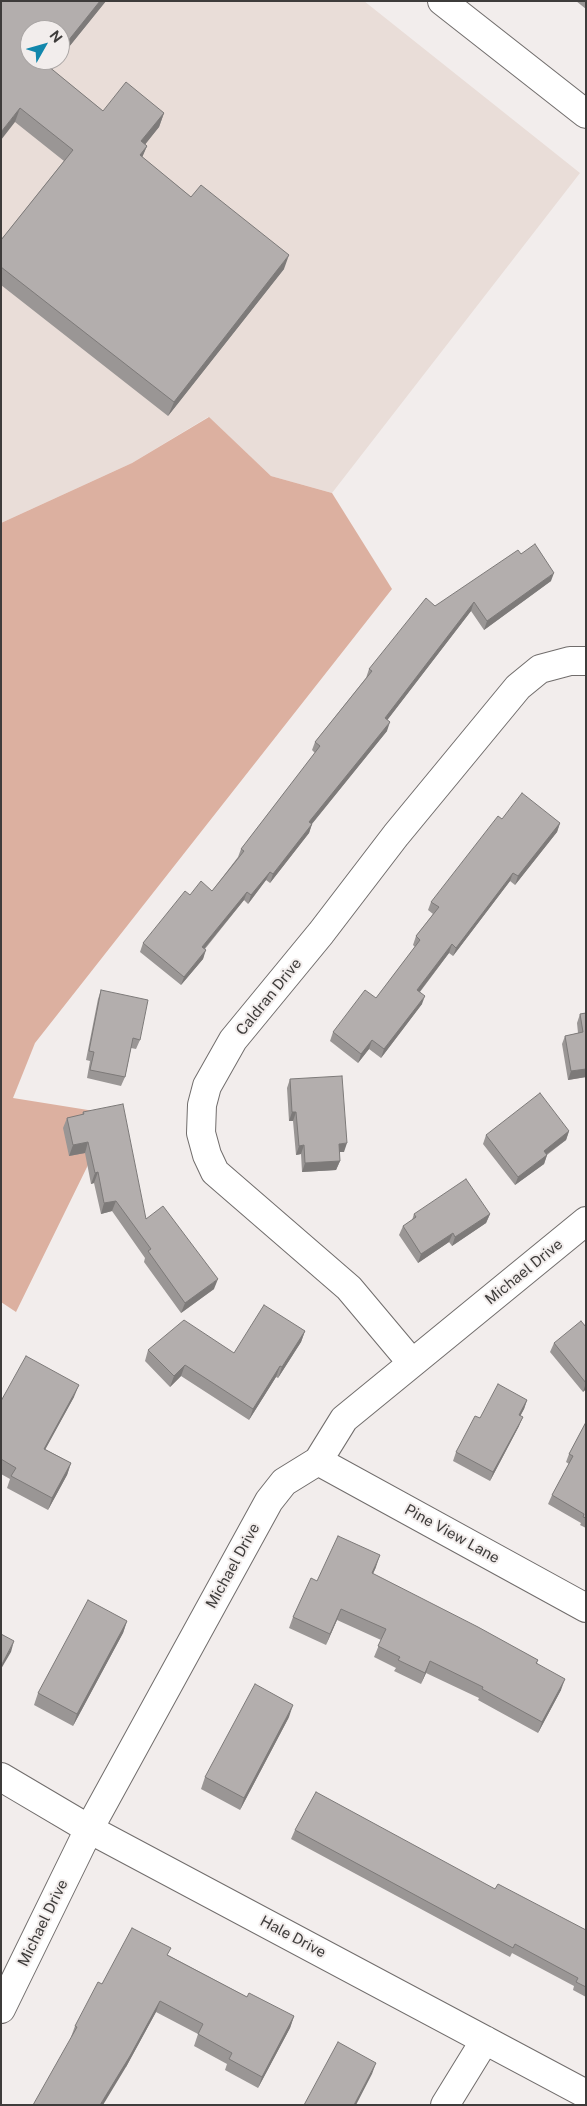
<!DOCTYPE html>
<style>
body{margin:0}
#map{position:relative;width:587px;height:2106px;overflow:hidden;background:#f2edec;font-family:"Public Sans",sans-serif}
canvas{display:block}
.frame{position:absolute;inset:0;border:2px solid #3e3c3b;pointer-events:none}
.north{position:absolute;left:20px;top:20px;width:50px;height:50px;box-sizing:border-box;background:#f2edec;border:1px solid #aaa6a5;border-radius:50%;rotate:52deg;font-size:14px;font-weight:700;line-height:20px;text-align:center;color:#3e3c3b}
.north::after{content:'';display:block;margin:auto;width:18px;height:22px;background:#1287ac;clip-path:polygon(50% 0,100% 100%,50% 72%,0 100%)}
</style>
<div id="map">
<canvas width="587" height="2106"></canvas>
<div class="frame"></div>
<div class="north">N</div>
</div>
<script>
const g = document.querySelector('canvas').getContext('2d');
g.lineJoin = 'round';
function paint(path, color) {
  g.fillStyle = color;
  g.fill(path, 'evenodd');
}
function shape(rows) {
  const path = new Path2D();
  for (const r of rows) {
    path.moveTo(r[0], r[1]);
    for (let i = 2; i < r.length; i += 2) path.lineTo(r[i], r[i + 1]);
  }
  return path;
}
function stroke(path, color, width, dash) {
  g.strokeStyle = color;
  g.lineWidth = width;
  g.lineCap = dash ? 'butt' : 'round';
  g.setLineDash(dash || []);
  g.stroke(path);
}
function write(font, color, halo, rows, align = 'center') {
  g.font = font + ' "Public Sans",sans-serif';
  g.lineWidth = 4;
  g.setLineDash([]);
  g.textBaseline = 'middle';
  g.strokeStyle = halo;
  g.fillStyle = color;
  for (const [text, x, y, turn = 0] of rows) {
    g.save();
    g.translate(x, y);
    g.rotate((+turn || 0) * Math.PI / 180);
    g.textAlign = isNaN(turn) ? turn : align;
    if (halo) g.strokeText(text, 0, 0);
    g.fillText(text, 0, 0);
    g.restore();
  }
}
paint(shape([
 [1,1,364,1,580,173,332,493,271,476,208,417,132,463,1,523],
 [30,30,60,30,60,60,30,60]
]), '#e9ddd8');
paint(shape([
 [209,417,271,476,332,493,392,589,35,1043,13,1098,113,1114,16,1312,1,1302,1,523,132,463]
]), '#dcb0a0');
const minor = shape([
 [442,1,586,114],
 [412,1363,349,1288,215,1172,207,1155,201,1133,202,1105,207,1086,233,1040,321,933,396,835,518,687,540,669,570,661,586,661],
 [318,1461,586,1608],
 [1,1777,89,1829,586,2094],
 [1,2009,89,1829,269,1501,284,1482,318,1461,344,1419,586,1221],
 [445,2105,485,2040]
]);
stroke(minor, '#716d6c', 30);
stroke(minor, '#fff', 28);
paint(shape([
 [1,1,106,1,60,58,30,60,59,60,51,69,103,111,164,113,159,127,145,144,147,146,142,157,191,197,284,269,168,416,1,285,1,240,64,161,15,122],
 [576,1,586,1,586,9],
 [521,554,551,581,484,630,471,611,387,720,387,731,312,824,309,833,270,883,266,880,248,904,244,900,205,949,203,959,181,985,140,952,143,943,190,895,212,891,238,857,241,849,315,753,312,750,315,742,366,678,369,669,435,606],
 [502,819,560,823,557,832,515,885,510,881,453,956,449,953,420,992,422,1004,381,1058,369,1049,358,1063,330,1041,333,1032,376,998,415,947,413,945,416,936,433,914,428,910,431,902],
 [101,990,140,1040,136,1049,131,1048,125,1077,121,1086,87,1078,90,1061,86,1060,98,999],
 [586,1013,586,1077,568,1080,562,1044,565,1036,578,1033,577,1023,580,1014],
 [290,1079,344,1152,339,1152,340,1161,336,1170,302,1172,301,1154,296,1155,293,1121,289,1121,287,1088],
 [83,1112,146,1219,214,1289,181,1313,144,1262,145,1258,112,1211,101,1214,94,1183,91,1184,85,1153,69,1156,63,1128,67,1118,82,1115],
 [569,1131,566,1140,547,1155,544,1164,515,1185,483,1144,486,1135],
 [414,1214,490,1214,486,1223,452,1246,449,1242,418,1263,399,1235,403,1226,412,1220],
 [586,1327,586,1389,583,1392,550,1352,554,1343],
 [305,1331,301,1342,278,1378,276,1377,249,1420,181,1376,170,1387,145,1361,148,1350,234,1353],
 [74,1397,45,1449,71,1463,67,1475,48,1510,7,1488,10,1479,1,1474,1,1401],
 [527,1400,524,1409,520,1416,519,1426,490,1481,453,1461,456,1452,480,1418],
 [586,1422,586,1528,580,1525,581,1523,548,1504,552,1495,569,1464,566,1462,569,1454],
 [376,1567,373,1574,538,1660,537,1663,561,1690,538,1733,478,1700,479,1698,426,1673,421,1684,394,1671,396,1668,374,1657,381,1640,337,1620,326,1645,289,1628,293,1617,317,1581],
 [127,1621,123,1633,73,1726,34,1705,38,1693],
 [289,1717,240,1810,201,1789,205,1777],
 [295,1830,495,1889,586,1930,586,1997,573,1990,574,1986,512,1953,510,1957,291,1839],
 [168,1955,247,1997,294,2016,290,2028,258,2088,225,2070,227,2064,194,2046,198,2034,156,2012,126,2067,71,2037,75,2026,102,1984]
]), '#9a9695');
paint(shape([
 [100,1,106,1,60,58,60,51],
 [52,60,59,60,42,80,48,66],
 [20,108,15,122,1,140,1,132],
 [164,113,159,127,136,156,141,141],
 [147,146,141,160,140,155],
 [289,255,284,269,168,416,174,402],
 [554,573,551,581,484,630,487,621],
 [474,602,471,611,382,727,385,718],
 [390,722,387,731,306,831,309,822],
 [560,823,557,832,515,885,518,876],
 [312,824,309,833,270,883,273,874],
 [270,872,266,880,248,904,251,895],
 [513,873,510,881,453,956,456,948],
 [247,892,244,900,199,955,202,947],
 [452,944,449,953,414,999,417,990],
 [206,950,203,959,181,985,184,977],
 [425,996,422,1004,381,1058,384,1049],
 [372,1040,369,1049,358,1063,361,1054],
 [586,1069,586,1077,568,1080,571,1071],
 [292,1112,296,1112,293,1121,289,1121],
 [569,1131,566,1140,540,1159,544,1151],
 [88,1142,85,1153,69,1156,73,1145],
 [347,1143,344,1152,336,1152,339,1144],
 [304,1145,301,1154,296,1155,299,1146],
 [547,1155,544,1164,515,1185,518,1177],
 [340,1161,336,1170,302,1172,305,1163],
 [98,1172,94,1183,91,1184,95,1173],
 [116,1201,112,1211,101,1214,104,1203],
 [490,1214,486,1223,452,1246,455,1237],
 [453,1233,449,1242,418,1263,421,1254],
 [218,1279,214,1289,181,1313,185,1303],
 [305,1331,301,1342,278,1378,282,1367],
 [185,1365,181,1376,170,1387,174,1376],
 [280,1366,276,1377,249,1420,253,1409],
 [586,1383,586,1389,583,1392],
 [79,1385,74,1397,39,1461,44,1449],
 [527,1400,524,1409,516,1424,519,1415],
 [523,1417,519,1426,490,1481,493,1472],
 [71,1463,67,1475,48,1510,52,1498],
 [380,1555,376,1567,368,1584,372,1573],
 [341,1609,337,1620,326,1645,330,1634],
 [127,1621,123,1633,73,1726,77,1714],
 [14,1641,11,1652,1,1669,1,1666],
 [430,1661,426,1673,421,1684,425,1673],
 [565,1679,561,1690,538,1733,542,1722],
 [293,1705,289,1717,240,1810,244,1798],
 [160,2001,156,2012,126,2067,103,2105,100,2105],
 [294,2016,290,2028,258,2088,262,2077],
 [376,2063,372,2074,356,2105,354,2105]
]), '#7d7a79');
const building = shape([
 [1,1,100,1,60,51,60,30,30,30,30,60,52,60,48,66,103,111,126,82,164,113,141,141,147,146,140,155,191,197,201,185,289,255,174,402,1,267,1,240,73,150,20,108,1,132,1,1],
 [535,544,554,573,487,621,474,602,385,718,390,722,309,822,312,824,273,874,270,872,251,895,247,892,202,947,206,950,184,977,143,943,185,891,190,895,201,881,212,891,244,851,241,849,320,746,315,742,372,671,369,669,426,598,435,606,518,550,521,554,535,544],
 [522,793,560,823,518,876,513,873,456,948,452,944,417,990,425,996,384,1049,372,1040,361,1054,333,1032,365,990,376,998,420,940,416,936,439,907,431,902,498,816,502,819,522,793],
 [101,990,148,1000,140,1040,133,1038,125,1077,90,1070,94,1052,89,1051,101,990],
 [586,1013,586,1069,571,1071,565,1036,583,1032,580,1014,586,1013],
 [342,1076,347,1143,339,1144,340,1161,305,1163,304,1145,299,1146,296,1112,292,1112,290,1079,342,1076],
 [540,1093,569,1131,544,1151,547,1155,518,1177,486,1135,540,1093],
 [123,1104,146,1219,163,1206,218,1279,185,1303,148,1251,151,1249,116,1201,104,1203,98,1172,95,1173,88,1142,73,1145,67,1118,84,1114,83,1112,123,1104],
 [466,1179,490,1214,455,1237,453,1233,421,1254,403,1226,416,1217,414,1214,466,1179],
 [264,1305,305,1331,282,1367,280,1366,253,1409,185,1365,174,1376,148,1350,184,1320,234,1353,264,1305],
 [581,1321,586,1327,586,1383,554,1343,581,1321],
 [26,1356,79,1385,44,1449,71,1463,52,1498,11,1476,16,1468,1,1459,1,1401,26,1356],
 [498,1384,527,1400,519,1415,523,1417,493,1472,456,1452,475,1416,480,1418,498,1384],
 [586,1422,586,1518,583,1517,584,1514,552,1495,573,1456,569,1454,586,1422],
 [338,1536,380,1555,372,1573,478,1627,538,1660,536,1663,565,1679,542,1722,482,1689,483,1687,430,1661,425,1673,398,1660,400,1657,378,1646,386,1629,341,1609,330,1634,293,1617,311,1578,317,1581,338,1536],
 [88,1600,127,1621,77,1714,38,1693,88,1600],
 [1,1634,14,1641,1,1666,1,1634],
 [255,1684,293,1705,244,1798,205,1777,255,1684],
 [316,1792,495,1889,498,1884,586,1930,586,1987,576,1982,578,1978,515,1944,513,1948,295,1830,316,1792],
 [132,1928,171,1948,167,1955,247,1997,249,1993,294,2016,262,2077,229,2059,232,2053,198,2034,203,2024,160,2001,130,2056,100,2105,33,2105,77,2027,75,2026,98,1982,102,1984,132,1928],
 [338,2042,376,2063,354,2105,304,2105,338,2042]
]);
paint(building, '#b3aead');
stroke(building, '#7d7a79', 1);
write('15px', '#3e3c3b', '#f2edec', [
 ["Caldran Drive",269,997,-51],
 ["Michael Drive",524,1272,-39],
 ["Pine View Lane",452,1534,29],
 ["Michael Drive",233,1566,-61],
 ["Michael Drive",43,1923,-64],
 ["Hale Drive",293,1937,28]
]);
</script>
